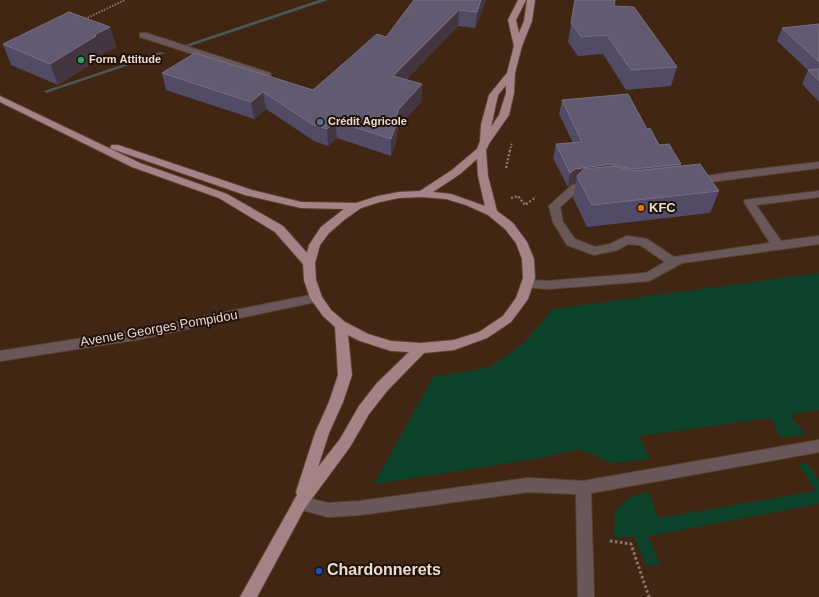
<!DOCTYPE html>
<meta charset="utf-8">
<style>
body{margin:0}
canvas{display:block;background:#402613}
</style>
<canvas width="819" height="597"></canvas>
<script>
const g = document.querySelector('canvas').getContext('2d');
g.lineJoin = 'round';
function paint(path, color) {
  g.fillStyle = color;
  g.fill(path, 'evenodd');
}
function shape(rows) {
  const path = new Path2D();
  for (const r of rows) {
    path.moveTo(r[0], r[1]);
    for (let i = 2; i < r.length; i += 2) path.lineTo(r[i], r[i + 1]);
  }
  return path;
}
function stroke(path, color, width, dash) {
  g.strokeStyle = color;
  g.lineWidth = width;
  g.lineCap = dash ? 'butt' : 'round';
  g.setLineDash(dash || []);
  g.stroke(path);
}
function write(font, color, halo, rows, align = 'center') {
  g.font = font + ' Arial,sans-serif';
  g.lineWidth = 4;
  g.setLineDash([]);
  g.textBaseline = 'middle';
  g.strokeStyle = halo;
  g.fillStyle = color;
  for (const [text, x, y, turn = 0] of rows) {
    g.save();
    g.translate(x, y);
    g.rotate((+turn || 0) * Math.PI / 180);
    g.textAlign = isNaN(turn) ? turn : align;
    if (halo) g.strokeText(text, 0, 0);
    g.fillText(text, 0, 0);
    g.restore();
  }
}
paint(shape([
 [819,273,819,410,790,415,805,434,781,438,770,418,639,436,650,459,611,463,579,449,540,458,374,484,433,377,490,367,524,343,553,309],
 [807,463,819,480,819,504,648,536,660,564,647,566,634,537,614,537,615,511,628,498,649,492,658,518,816,491,799,465]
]), '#0d422b');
paint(shape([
 [319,0,328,0,184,48,179,47,319,0],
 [160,52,165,53,49,92,47,93,44,91,160,52]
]), '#495856');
const minor = shape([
 [140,33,146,33,270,73,271,75,267,78,264,77,140,37,140,33],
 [819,162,819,168,695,184,690,181,695,178,725,173,819,162],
 [590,182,594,183,595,185,594,187,579,190,560,207,563,222,575,239,595,247,610,244,627,236,647,239,674,257,770,243,744,202,745,200,819,191,819,197,756,205,781,241,819,236,819,244,682,263,649,281,548,289,524,287,522,284,524,281,528,280,548,281,646,273,665,262,640,245,628,244,617,250,594,255,567,245,553,222,549,206,572,185,590,182],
 [316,294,320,295,322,298,320,301,135,340,0,361,0,351,135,330,316,294],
 [819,440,819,452,591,493,594,597,578,597,576,494,528,492,360,515,328,517,295,508,292,503,295,498,300,496,328,503,360,501,528,478,583,481,819,440]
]);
const major = shape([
 [518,0,526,0,516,20,519,33,524,21,527,0,535,0,532,21,522,46,515,73,514,93,509,115,490,142,486,150,488,176,497,211,513,223,527,242,534,259,535,278,528,299,511,322,487,338,454,350,424,353,387,391,369,414,350,447,305,508,257,597,240,597,297,495,296,492,315,433,329,402,338,375,335,327,323,316,310,298,304,280,303,264,275,232,219,198,132,167,0,102,0,96,140,163,227,194,283,226,307,253,309,245,321,227,344,209,301,208,245,195,112,149,110,147,112,145,118,145,252,190,301,202,356,203,378,196,399,192,420,191,452,170,477,149,480,141,481,125,489,95,507,73,514,46,508,20,518,0],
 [506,85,506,93,499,115,491,127,498,95,506,85],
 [477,159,478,176,485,206,451,194,433,192,460,174,477,159],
 [422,197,446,199,466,205,488,215,505,229,516,243,522,259,523,278,516,298,503,316,479,332,454,340,421,343,391,341,368,334,345,322,331,310,322,297,316,280,315,263,320,245,329,233,344,220,361,208,380,202,399,198,422,197],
 [348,335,360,341,391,351,409,352,377,383,359,406,340,439,318,467,329,433,343,402,352,375,348,335]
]);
stroke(minor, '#5c4331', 2);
stroke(major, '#5c4331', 2);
stroke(shape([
 [85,19,125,0],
 [510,151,512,142]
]), '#8d7768', 2, [1.5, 1.5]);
stroke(shape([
 [506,168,510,150],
 [511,198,518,196,525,205,536,197]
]), '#8d7768', 2.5, [2, 2]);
stroke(shape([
 [610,541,631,544,649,597]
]), '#8d7768', 3, [2.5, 2.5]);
paint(minor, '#69585a');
paint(major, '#a58285');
paint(shape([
 [414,0,486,0,475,28,458,26,406,80,422,84,422,101,398,127,396,142,391,156,337,138,328,146,314,141,266,109,254,119,166,90,162,73,313,90,386,37],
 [575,0,614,6,677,67,671,86,626,90,603,54,578,56,568,42],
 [819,24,819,102,802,84,808,70,777,41,782,28],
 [110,27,116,47,102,54,103,56,58,85,11,65,3,44],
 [562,100,647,129,659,145,681,164,681,166,719,191,710,213,587,227,573,198,576,183,572,184,568,187,553,158,556,144,573,143,559,114]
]), '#524b66');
paint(shape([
 [481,0,486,0,475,28,477,12],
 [459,10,458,26,393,93,393,76],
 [110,27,116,47,102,54,103,56,58,85,50,64,94,35],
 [422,84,422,101,398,127,396,142,391,156,391,139,398,110],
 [263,92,266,109,254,119,251,102],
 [335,121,337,138,328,146,327,129],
 [611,164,608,179,577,176,576,183,572,184,568,187,570,173,575,169]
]), '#443640');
const building = shape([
 [414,0,481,0,477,12,459,10,393,76,422,84,398,110,396,125,391,139,335,121,327,129,312,124,263,92,251,102,162,73,195,53,313,90,377,34,386,37,414,0],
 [575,0,615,0,614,6,634,7,677,67,631,70,607,35,581,37,571,23,575,0],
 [69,12,110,27,94,35,96,36,50,64,3,44,69,12],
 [819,24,819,62,782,28,819,24],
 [819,69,819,81,808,70,819,69],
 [628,94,647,129,650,128,659,145,669,144,681,164,633,169,611,164,575,169,570,173,556,144,582,142,562,100,628,94],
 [700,164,719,191,592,205,577,176,584,169,613,166,635,171,700,164]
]);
paint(building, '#625a71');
stroke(building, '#786e80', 1);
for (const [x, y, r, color] of [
 [81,60,4,"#2e9e5b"],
 [320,122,4,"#5c6f8a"],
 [641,208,4,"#e8710a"],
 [319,571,4,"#1a4fb4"]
]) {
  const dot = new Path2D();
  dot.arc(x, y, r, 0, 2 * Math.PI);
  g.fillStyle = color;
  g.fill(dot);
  stroke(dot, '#1e120a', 1.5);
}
write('bold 11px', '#ecdbcf', '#1e120a', [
 ["Form Attitude",89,60],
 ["Crédit Agricole",328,122]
], 'left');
write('bold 13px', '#ecdbcf', '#1e120a', [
 ["KFC",649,208]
], 'left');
write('13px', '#ecdbcf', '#1e120a', [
 ["Avenue Georges Pompidou",159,329,-10]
]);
write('bold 16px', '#ecdbcf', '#1e120a', [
 ["Chardonnerets",327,571]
], 'left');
</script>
